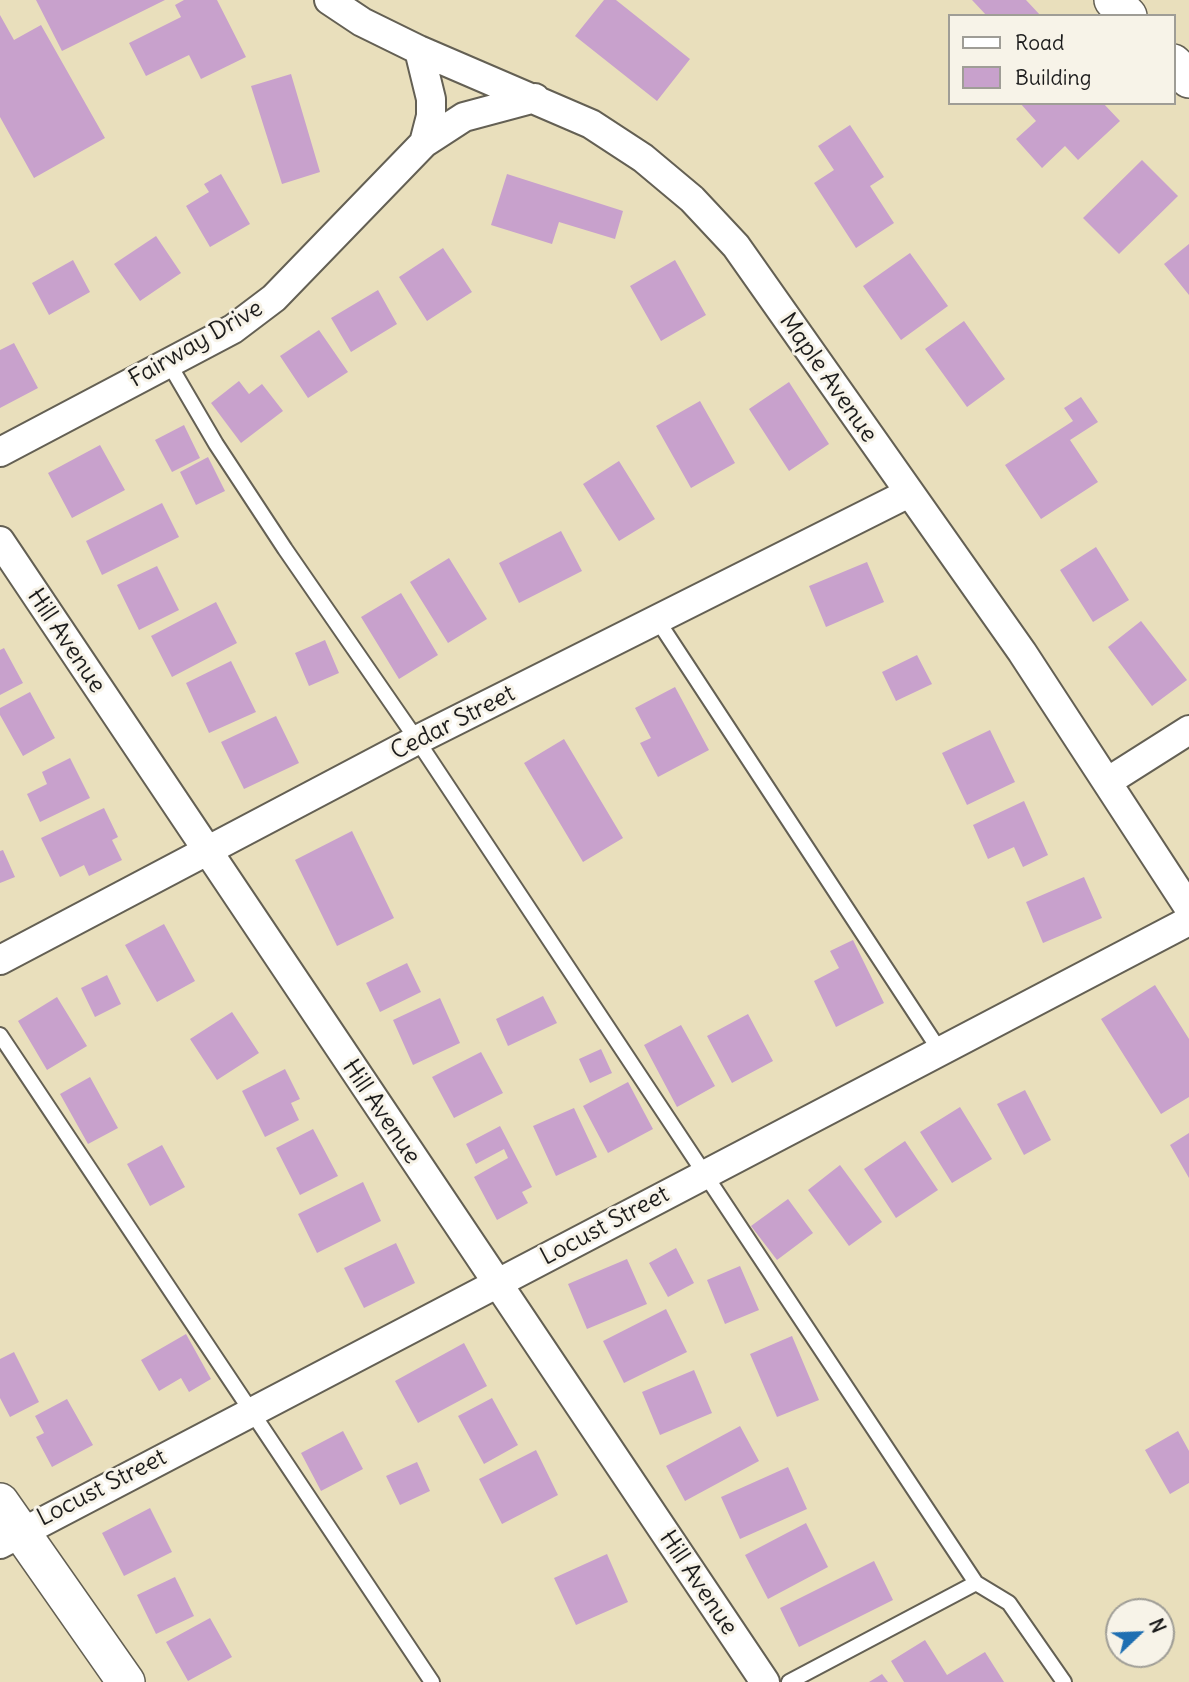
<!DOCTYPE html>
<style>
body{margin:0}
#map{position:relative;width:1189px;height:1682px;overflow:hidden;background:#e9dfbc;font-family:Delius,sans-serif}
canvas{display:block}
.legend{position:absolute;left:948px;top:14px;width:228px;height:91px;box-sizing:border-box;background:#f7f3e8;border:2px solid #9f9d96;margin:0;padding:9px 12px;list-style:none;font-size:21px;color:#1c1c1c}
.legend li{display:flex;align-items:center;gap:14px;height:35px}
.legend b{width:35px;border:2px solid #9f9d96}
.north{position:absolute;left:1105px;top:1598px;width:70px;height:70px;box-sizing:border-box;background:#f7f3e8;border:2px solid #9f9d96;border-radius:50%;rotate:67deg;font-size:19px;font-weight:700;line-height:28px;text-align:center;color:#1c1c1c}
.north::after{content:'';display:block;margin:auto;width:24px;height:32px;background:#1f6fb2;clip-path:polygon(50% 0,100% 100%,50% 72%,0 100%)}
</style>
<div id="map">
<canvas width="1189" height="1682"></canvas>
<ul class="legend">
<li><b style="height:9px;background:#fff"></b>Road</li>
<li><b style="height:19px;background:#c8a1cc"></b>Building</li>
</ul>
<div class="north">N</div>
</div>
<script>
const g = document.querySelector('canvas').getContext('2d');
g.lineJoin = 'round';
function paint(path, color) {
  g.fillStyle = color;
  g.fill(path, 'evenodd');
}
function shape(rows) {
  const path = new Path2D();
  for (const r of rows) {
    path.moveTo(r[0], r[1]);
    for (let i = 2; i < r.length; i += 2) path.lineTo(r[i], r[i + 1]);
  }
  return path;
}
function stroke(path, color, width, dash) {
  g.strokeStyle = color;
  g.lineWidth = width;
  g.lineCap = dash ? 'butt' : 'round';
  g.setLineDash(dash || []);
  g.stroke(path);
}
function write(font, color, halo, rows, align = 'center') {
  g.font = font + ' Delius,sans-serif';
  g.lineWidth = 6;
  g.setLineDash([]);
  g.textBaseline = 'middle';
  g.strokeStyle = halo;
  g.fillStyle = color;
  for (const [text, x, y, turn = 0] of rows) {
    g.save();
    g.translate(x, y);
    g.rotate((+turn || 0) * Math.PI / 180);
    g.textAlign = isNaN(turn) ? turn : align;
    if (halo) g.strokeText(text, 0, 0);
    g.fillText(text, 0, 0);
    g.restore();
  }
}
paint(shape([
 [36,0,165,0,62,51],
 [184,0,217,0,246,57,201,79,189,55,146,76,129,43,181,17,175,5],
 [604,0,616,0,690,59,657,101,575,36],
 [972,0,1026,0,1041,16,987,16],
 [0,15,14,40,41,25,105,138,34,178,0,117],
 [291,74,320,172,282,184,251,86],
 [1020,103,1103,103,1120,121,1078,160,1065,146,1042,168,1016,139,1036,121],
 [850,125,884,177,870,186,894,223,856,248,814,183,834,170,818,146],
 [1142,160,1178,196,1119,254,1083,218],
 [221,174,250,224,210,247,186,206,209,192,204,184],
 [507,174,623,211,615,239,559,222,552,244,491,225],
 [156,236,181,273,140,301,114,264],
 [1189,244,1189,295,1164,264],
 [443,248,472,292,427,321,399,277],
 [910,253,948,306,901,340,863,286],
 [73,260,90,292,49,315,32,283],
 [675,260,706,315,661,341,630,286],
 [378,290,397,324,351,352,331,318],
 [964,321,1005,379,967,407,925,349],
 [319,330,348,372,308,398,280,356],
 [14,343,38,388,0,408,0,350],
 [239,381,249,394,262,384,283,411,241,443,211,403],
 [789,382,829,444,789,471,749,409],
 [1081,397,1098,422,1070,440,1098,482,1041,519,1005,465,1073,421,1064,408],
 [700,401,735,463,691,488,656,426],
 [184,425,200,458,172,472,155,440],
 [100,445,125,490,72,518,48,473],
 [208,457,225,491,196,505,180,472],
 [619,461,655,519,619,541,583,484],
 [162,503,179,537,102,575,86,541],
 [561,531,582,571,519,603,499,563],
 [1096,547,1129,600,1093,622,1060,570],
 [449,558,487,619,448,643,410,582],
 [867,562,884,602,826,627,809,586],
 [157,566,179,610,139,630,117,585],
 [401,593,438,655,399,679,361,617],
 [216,602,237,643,172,677,151,636],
 [1141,621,1187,680,1152,706,1108,647],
 [325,640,339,673,309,686,295,653],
 [4,648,23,683,0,695,0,650],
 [917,655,932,684,896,701,882,672],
 [231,661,256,712,209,733,186,683],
 [675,687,709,750,658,777,640,743,651,738,635,708],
 [30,692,55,738,23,756,0,715,0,708],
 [276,716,299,763,244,789,221,742],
 [990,730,1015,782,967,805,942,753],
 [564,739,623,838,583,862,524,763],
 [70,758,90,798,40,822,27,794,47,784,42,772],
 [1024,801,1048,855,1023,867,1014,847,988,859,973,825],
 [104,808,118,837,112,840,122,860,89,876,84,865,60,877,41,838],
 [352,831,394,918,337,946,295,860],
 [3,850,15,877,0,883,0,851],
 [1084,877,1102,918,1043,943,1026,902],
 [164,924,195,981,157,1002,125,945],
 [853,940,884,1003,836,1027,814,981,839,968,830,951],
 [407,963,421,992,380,1012,366,983],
 [107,975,121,1004,95,1017,81,988],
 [1155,985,1189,1039,1189,1097,1161,1114,1101,1019],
 [543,996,557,1023,508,1046,496,1019],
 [57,997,87,1046,47,1070,18,1021],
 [440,998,460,1043,413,1065,393,1020],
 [232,1012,259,1053,217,1080,190,1039],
 [748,1014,773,1061,732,1083,707,1036],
 [681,1025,715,1086,677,1107,644,1045],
 [601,1049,612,1073,590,1083,579,1059],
 [481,1052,503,1093,454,1118,432,1077],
 [285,1069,300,1099,291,1103,299,1120,265,1137,242,1091],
 [90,1077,118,1128,88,1144,60,1094],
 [628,1082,653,1129,608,1153,583,1106],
 [1025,1090,1051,1140,1024,1155,997,1104],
 [960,1107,992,1159,952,1183,920,1132],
 [574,1108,597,1157,556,1176,533,1126],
 [500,1126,532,1187,522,1192,528,1203,497,1220,474,1177,508,1158,504,1149,476,1164,466,1144],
 [313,1129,338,1176,300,1195,276,1148],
 [1189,1133,1189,1178,1170,1145],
 [905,1141,938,1190,896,1218,864,1169],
 [162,1145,185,1187,150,1206,127,1164],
 [840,1165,882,1222,849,1246,808,1190],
 [363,1182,381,1221,317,1253,298,1214],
 [788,1199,813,1233,777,1260,751,1226],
 [396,1243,415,1283,364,1308,344,1268],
 [676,1248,694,1283,668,1297,649,1263],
 [627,1259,647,1304,587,1329,568,1284],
 [740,1266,759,1310,725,1324,707,1280],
 [666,1309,687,1352,624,1383,603,1341],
 [186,1334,211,1379,189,1392,181,1378,159,1391,141,1360],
 [792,1336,819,1400,777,1417,750,1354],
 [464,1343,487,1386,418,1423,395,1381],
 [14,1352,39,1402,10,1417,0,1398,0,1359],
 [694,1370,712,1413,660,1435,642,1392],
 [492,1398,518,1445,484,1464,458,1416],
 [67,1399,93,1445,52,1467,36,1437,44,1433,35,1416],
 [740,1426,759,1461,685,1501,666,1466],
 [343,1431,363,1469,321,1491,301,1453],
 [1178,1431,1189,1451,1189,1483,1170,1494,1145,1450],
 [536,1450,558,1495,502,1524,479,1479],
 [417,1462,430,1491,400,1505,386,1476],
 [788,1467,807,1509,740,1539,721,1497],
 [150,1508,172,1552,124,1576,102,1533],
 [806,1523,828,1567,768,1599,745,1555],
 [607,1554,628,1602,576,1625,554,1578],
 [874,1561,893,1600,799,1647,780,1608],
 [175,1577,194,1616,156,1634,137,1595],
 [210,1618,232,1657,188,1681,166,1642],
 [925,1640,947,1675,985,1652,1004,1682,904,1682,891,1661],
 [882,1674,888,1682,869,1682]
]), '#c8a1cc');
const service = shape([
 [168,362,216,444,285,549,417,740,976,1583,1009,1603,1064,1682],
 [658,621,940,1051],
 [0,1035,432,1682],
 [789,1682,976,1583]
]);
const minor = shape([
 [329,0,362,22,419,50,591,124,643,158,692,199,736,246,1022,652,1189,908],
 [419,50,431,99,431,116,424,143],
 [0,452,233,329,274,298,424,143,464,117,535,98],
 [0,541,765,1682],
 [1107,782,1189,730],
 [0,960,417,740,909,493],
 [0,1544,1189,921]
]);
const tertiary = shape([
 [1113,0,1128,16],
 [1173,63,1189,79],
 [0,1502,126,1682]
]);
stroke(service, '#646054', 18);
stroke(minor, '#646054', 32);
stroke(tertiary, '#646054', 40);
stroke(service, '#fff', 14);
stroke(minor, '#fff', 28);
stroke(tertiary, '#fff', 37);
write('24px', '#1c1c1c', '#f7f3e8', [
 ["Fairway Drive",196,344,-30],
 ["Maple Avenue",828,378,55],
 ["Hill Avenue",66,641,56],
 ["Cedar Street",453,723,-27],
 ["Hill Avenue",381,1112,56],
 ["Locust Street",605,1226,-28],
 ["Locust Street",102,1488,-27],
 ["Hill Avenue",698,1583,56]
]);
</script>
